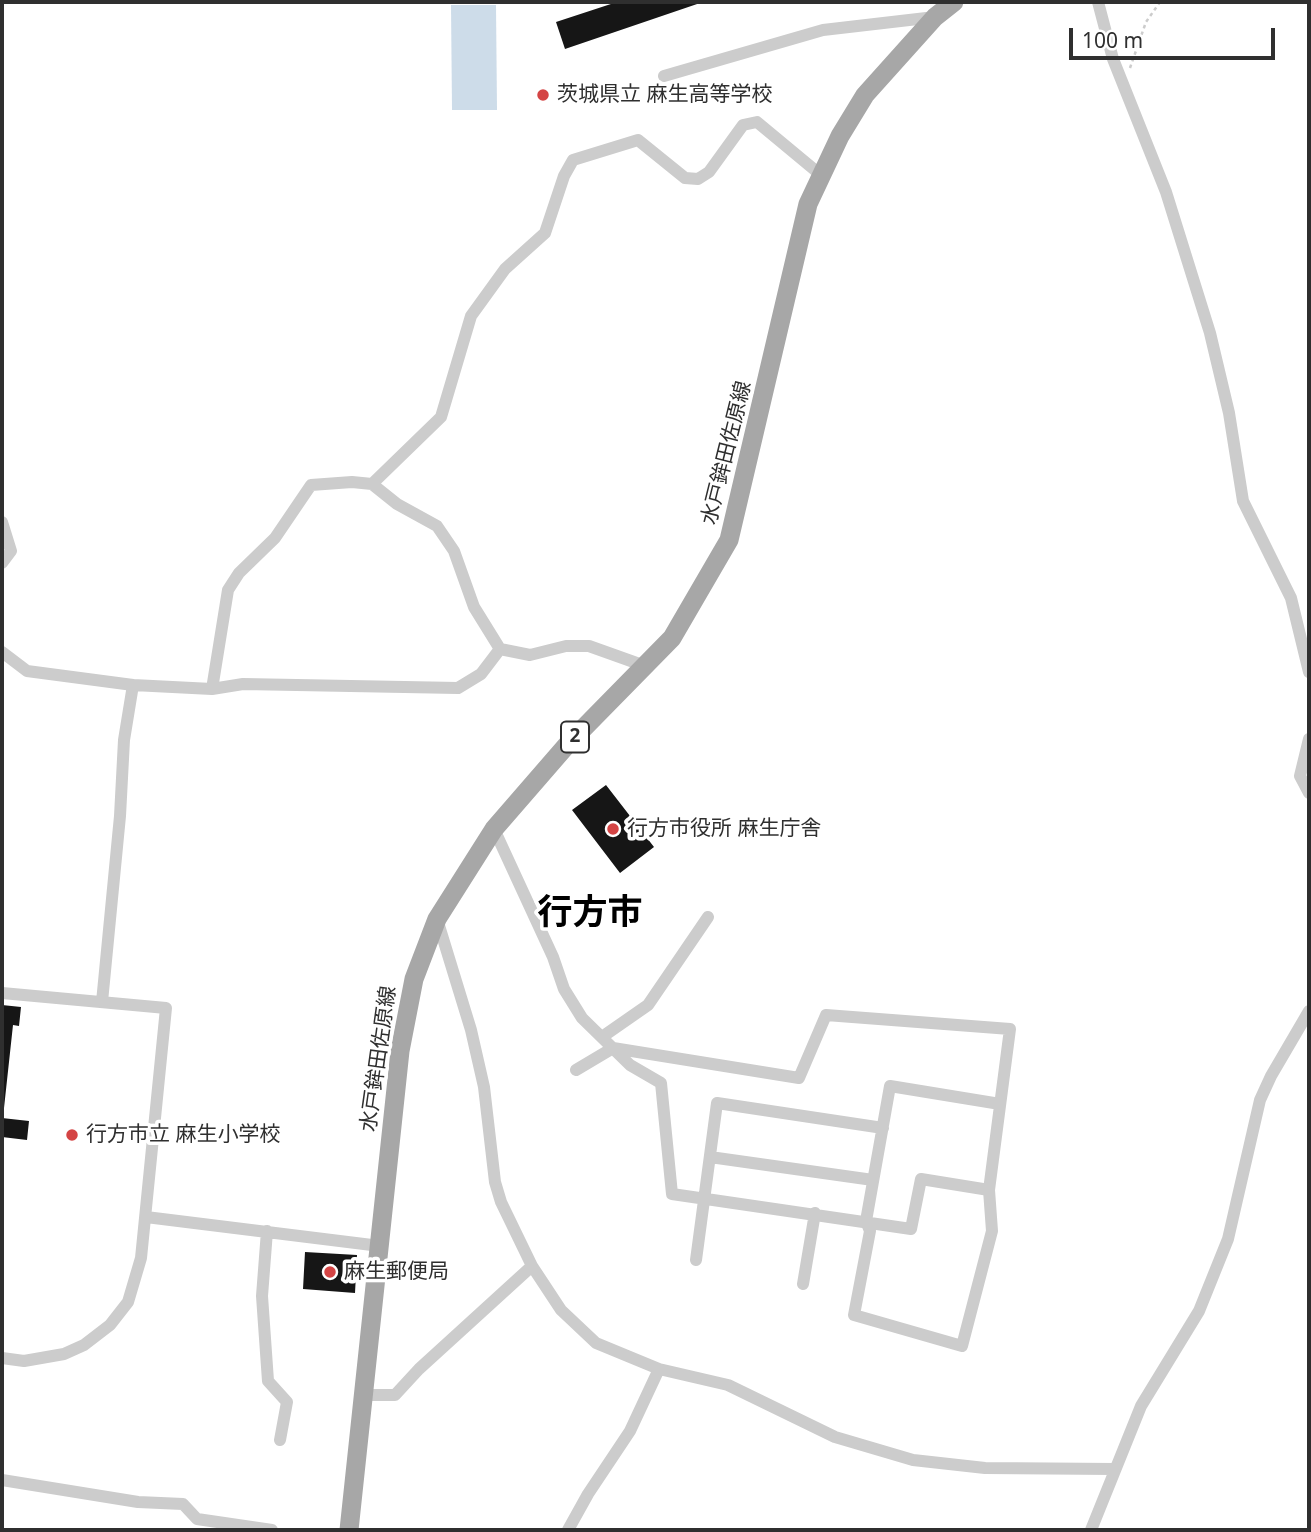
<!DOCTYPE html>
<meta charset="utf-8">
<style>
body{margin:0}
#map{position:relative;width:1311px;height:1532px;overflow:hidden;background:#fff;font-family:"Noto Sans",sans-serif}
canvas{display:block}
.frame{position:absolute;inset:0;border:4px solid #2f2f2f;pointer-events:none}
.scale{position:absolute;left:1069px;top:28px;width:206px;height:32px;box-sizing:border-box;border:4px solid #2f2f2f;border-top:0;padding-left:9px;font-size:21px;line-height:24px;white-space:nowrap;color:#2f2f2f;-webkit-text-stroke:5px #fff;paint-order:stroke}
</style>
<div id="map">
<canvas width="1311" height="1532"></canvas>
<div class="frame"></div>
<div class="scale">100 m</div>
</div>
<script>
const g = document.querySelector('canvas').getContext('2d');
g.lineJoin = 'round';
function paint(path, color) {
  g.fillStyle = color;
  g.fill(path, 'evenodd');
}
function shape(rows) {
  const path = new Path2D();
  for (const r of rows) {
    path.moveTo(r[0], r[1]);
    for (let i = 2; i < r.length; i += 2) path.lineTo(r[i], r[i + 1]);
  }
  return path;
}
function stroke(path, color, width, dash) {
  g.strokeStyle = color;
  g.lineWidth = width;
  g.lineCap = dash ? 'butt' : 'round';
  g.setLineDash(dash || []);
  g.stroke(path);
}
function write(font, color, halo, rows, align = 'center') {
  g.font = font + ' "Noto Sans","Noto Sans JP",sans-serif';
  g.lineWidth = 7;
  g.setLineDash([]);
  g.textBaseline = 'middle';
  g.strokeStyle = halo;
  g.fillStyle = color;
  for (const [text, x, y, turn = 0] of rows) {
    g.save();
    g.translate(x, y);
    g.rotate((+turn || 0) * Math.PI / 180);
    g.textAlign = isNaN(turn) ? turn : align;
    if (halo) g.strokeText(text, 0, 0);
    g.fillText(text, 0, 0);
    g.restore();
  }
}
paint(shape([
 [451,5,496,5,497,110,452,110]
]), '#cddce9');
paint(shape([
 [617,2,703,2,565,49,556,22],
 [606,785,654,847,620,873,572,810],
 [2,1005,21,1007,19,1026,13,1025,4,1108],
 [2,1118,29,1121,27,1140,2,1137],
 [305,1252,357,1255,355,1293,303,1289]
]), '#161616');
stroke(shape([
 [1130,68,1146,22,1160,2]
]), '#ccc', 2.5, [3.5, 3.5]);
stroke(shape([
 [1098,2,1113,59,1166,192,1210,333,1229,413,1243,501,1291,598,1309,672],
 [664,76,823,30,935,17],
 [372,484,397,504,437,526,454,551,474,607,500,649,530,655,566,646,589,646,645,666],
 [2,522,11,551,2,563],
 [2,652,27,671,133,685,212,689,243,684,458,688,481,674,500,649],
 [212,689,228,590,239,573,275,538,311,485,352,482,372,484,441,417,471,316,505,269,545,233,564,176,573,160,638,140,685,178,698,179,709,172,743,125,757,122,816,171,825,174],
 [1309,739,1300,776,1309,793],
 [494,829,553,957,564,989,582,1018,630,1065,661,1083,672,1194,911,1229,921,1179,989,1190],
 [437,919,471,1030,484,1087,495,1182,501,1202,532,1266,561,1310,596,1343,659,1369,728,1385,835,1437,913,1460,985,1468,1114,1469],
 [2,993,166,1008,141,1258,128,1302,110,1325,84,1345,64,1354,24,1361,2,1358],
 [102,1002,120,816,124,740,133,685],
 [602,1037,648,1005,708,917],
 [576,1070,613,1048,799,1078,826,1015,1010,1029,989,1190,992,1231,962,1346,854,1315,870,1231,866,1221,890,1086,1000,1104],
 [710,1157,873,1180],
 [146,1217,380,1246],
 [267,1231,262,1296,268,1381,287,1402,280,1440],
 [696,1260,717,1103,883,1128],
 [803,1284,815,1213],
 [365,1395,395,1395,419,1369,532,1266],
 [2,1480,138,1502,183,1504,197,1519,272,1530],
 [568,1530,588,1494,630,1431,659,1369],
 [1091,1530,1141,1406,1199,1311,1228,1239,1260,1100,1271,1076,1309,1011]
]), '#ccc', 12);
stroke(shape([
 [349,1530,400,1051,414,979,437,919,494,829,566,746,672,638,729,540,808,204,840,136,865,95,935,17,954,2]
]), '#a7a7a7', 19);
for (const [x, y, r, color] of [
 [543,95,7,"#d44444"],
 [613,829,7,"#d44444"],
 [72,1135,7,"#d44444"],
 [330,1272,7,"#d44444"]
]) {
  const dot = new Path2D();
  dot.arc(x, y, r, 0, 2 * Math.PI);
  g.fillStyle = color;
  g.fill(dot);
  stroke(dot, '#fff', 2.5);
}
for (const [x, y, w] of [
 [575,737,28]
]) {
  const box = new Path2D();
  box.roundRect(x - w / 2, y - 15.5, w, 31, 5);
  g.fillStyle = '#fff';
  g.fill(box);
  stroke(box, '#2f2f2f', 2);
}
write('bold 19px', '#2f2f2f', null, [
 ["2",575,737]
]);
write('21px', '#2f2f2f', '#fff', [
 ["茨城県立 麻生高等学校",557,95],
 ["行方市役所 麻生庁舎",627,829],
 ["行方市立 麻生小学校",86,1135],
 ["麻生郵便局",344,1272]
], 'left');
write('21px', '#2f2f2f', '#fff', [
 ["水戸鉾田佐原線",727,453,-76],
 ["水戸鉾田佐原線",379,1059,-82]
]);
write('bold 35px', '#000', '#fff', [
 ["行方市",590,914]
]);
</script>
